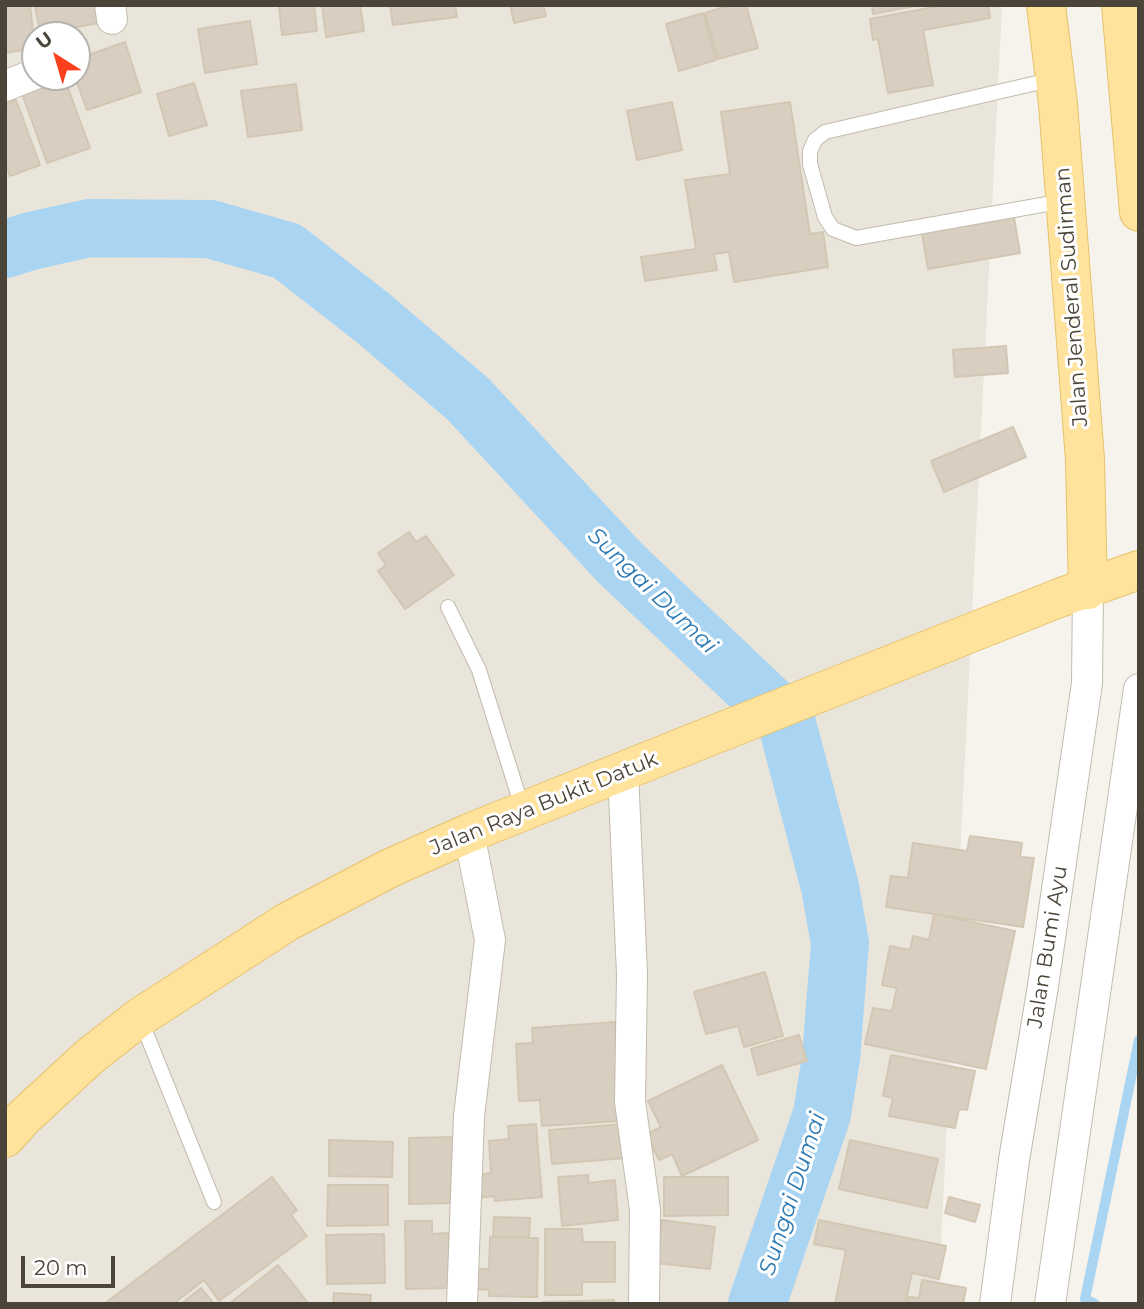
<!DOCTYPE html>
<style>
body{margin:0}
#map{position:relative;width:1144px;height:1309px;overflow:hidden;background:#f6f3ec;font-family:Montserrat,sans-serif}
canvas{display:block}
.frame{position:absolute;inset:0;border:7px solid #4b4439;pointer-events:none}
.north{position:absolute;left:21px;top:21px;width:70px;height:70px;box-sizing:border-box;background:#fff;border:2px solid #b7b4b0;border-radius:50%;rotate:323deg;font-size:19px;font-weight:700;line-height:28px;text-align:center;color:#4b4439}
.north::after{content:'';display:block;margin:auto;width:24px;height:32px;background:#fc3f1d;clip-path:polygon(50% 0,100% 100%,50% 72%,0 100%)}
.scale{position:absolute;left:21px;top:1256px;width:94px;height:32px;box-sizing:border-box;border:4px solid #4b4439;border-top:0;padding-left:9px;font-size:21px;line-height:24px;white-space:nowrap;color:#4b4439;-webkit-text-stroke:5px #fff;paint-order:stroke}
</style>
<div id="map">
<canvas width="1144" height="1309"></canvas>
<div class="frame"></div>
<div class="north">U</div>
<div class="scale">20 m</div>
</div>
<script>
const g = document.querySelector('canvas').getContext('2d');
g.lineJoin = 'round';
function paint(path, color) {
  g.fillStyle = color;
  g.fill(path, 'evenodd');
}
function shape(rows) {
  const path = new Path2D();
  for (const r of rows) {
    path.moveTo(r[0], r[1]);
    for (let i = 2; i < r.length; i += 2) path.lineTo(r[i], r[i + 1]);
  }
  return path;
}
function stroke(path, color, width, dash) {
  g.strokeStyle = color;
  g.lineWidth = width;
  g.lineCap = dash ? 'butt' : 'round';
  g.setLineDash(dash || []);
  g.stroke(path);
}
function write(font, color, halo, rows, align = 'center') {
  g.font = font + ' Montserrat,sans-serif';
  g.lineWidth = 6;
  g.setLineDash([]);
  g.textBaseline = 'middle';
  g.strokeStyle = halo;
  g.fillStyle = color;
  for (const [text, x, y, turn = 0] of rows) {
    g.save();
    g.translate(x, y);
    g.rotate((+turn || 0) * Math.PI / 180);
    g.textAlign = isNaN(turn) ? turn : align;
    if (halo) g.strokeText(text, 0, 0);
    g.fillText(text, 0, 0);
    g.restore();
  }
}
paint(shape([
 [5,5,1002,5,938,1304,5,1304],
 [35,35,77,35,77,77,35,77]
]), '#eae5da');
stroke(shape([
 [1095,1304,1085,1299,1139,1040]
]), '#a9d4f2', 10);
stroke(shape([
 [5,249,31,241,89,228,210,229,287,251,373,318,468,399,620,563,786,720,830,887,840,943,831,1058,822,1114,757,1304]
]), '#a9d4f2', 58);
const building = shape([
 [5,5,30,5,35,48,5,53,5,5],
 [35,5,101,5,104,22,40,34,35,5],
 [279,5,314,5,317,31,282,35,279,5],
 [322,5,360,5,364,31,326,37,322,5],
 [390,5,455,5,457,17,393,25,390,5],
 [510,5,543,5,546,16,514,23,510,5],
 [730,5,746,5,758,48,718,59,705,13,730,5],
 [872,5,919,5,873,14,872,5],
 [945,5,988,5,990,18,923,30,933,85,888,93,878,39,873,40,870,19,945,5],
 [703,13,716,60,679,71,666,24,703,13],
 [250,21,257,64,205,73,198,29,250,21],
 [125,42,141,92,87,110,75,77,77,59,125,42],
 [41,77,64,77,90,148,47,163,19,85,41,77],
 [194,83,207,125,169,136,157,94,194,83],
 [296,84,302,130,248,137,241,91,296,84],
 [16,100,40,165,10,176,5,163,5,104,16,100],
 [672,102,682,150,637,160,627,111,672,102],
 [790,102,810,234,823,232,828,267,734,282,729,252,714,254,717,270,645,281,641,257,696,249,685,180,730,174,721,112,790,102],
 [1014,217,1020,253,928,269,922,233,1014,217],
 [1006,346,1008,373,955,377,953,350,1006,346],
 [1013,427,1026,457,944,492,931,461,1013,427],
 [409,532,416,542,426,536,454,575,405,609,378,571,386,565,378,553,409,532],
 [970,836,1022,843,1020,857,1034,858,1023,927,886,907,891,876,908,878,913,843,967,851,970,836],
 [934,914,1015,931,986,1069,865,1044,873,1008,892,1011,897,988,882,985,890,946,910,950,913,936,929,940,934,914],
 [765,972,783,1036,744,1047,738,1026,706,1034,694,992,765,972],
 [615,1022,620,1121,542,1126,540,1100,519,1101,516,1044,533,1043,532,1028,615,1022],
 [799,1035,807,1061,758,1075,751,1049,799,1035],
 [891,1055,975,1071,967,1110,959,1109,955,1128,889,1116,893,1098,883,1096,891,1055],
 [722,1065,758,1140,682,1176,672,1154,659,1160,646,1134,661,1127,648,1101,722,1065],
 [536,1124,542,1197,495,1201,494,1196,479,1198,477,1175,491,1173,489,1141,509,1139,508,1126,536,1124],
 [624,1124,626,1158,552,1164,549,1130,624,1124],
 [454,1137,455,1203,409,1204,409,1138,454,1137],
 [329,1140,393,1142,392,1177,329,1176,329,1140],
 [850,1140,938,1159,927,1208,839,1189,850,1140],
 [588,1175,588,1183,615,1180,618,1220,562,1226,558,1177,588,1175],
 [272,1177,297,1210,291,1215,307,1236,219,1301,204,1280,173,1304,104,1304,272,1177],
 [664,1177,728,1177,728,1215,664,1216,664,1177],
 [328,1185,388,1185,388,1225,327,1226,328,1185],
 [949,1197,980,1205,975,1222,945,1213,949,1197],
 [494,1217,530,1218,529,1237,493,1236,494,1217],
 [662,1220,715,1227,710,1269,656,1263,662,1220],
 [819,1220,946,1246,939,1279,912,1273,905,1304,835,1304,846,1250,814,1244,819,1220],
 [405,1221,432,1221,432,1234,449,1233,449,1288,406,1289,405,1221],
 [545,1229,582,1229,583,1242,615,1242,615,1282,582,1282,582,1295,545,1295,545,1229],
 [384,1234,385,1283,327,1284,326,1235,384,1234],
 [490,1237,538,1238,537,1297,489,1296,489,1290,474,1289,474,1269,489,1269,490,1237],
 [278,1265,309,1304,229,1304,278,1265],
 [922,1280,966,1288,963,1304,907,1304,909,1297,919,1298,922,1280],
 [201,1288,214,1304,181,1304,201,1288],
 [334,1293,371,1295,370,1304,333,1304,334,1293],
 [614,1300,614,1304,542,1304,542,1302,614,1300]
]);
paint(building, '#d8cfc1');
stroke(building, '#d3c7b4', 2);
const service = shape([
 [1054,79,825,132,815,140,810,151,810,164,825,217,833,229,856,238,1064,201],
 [448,607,479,670,523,810],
 [140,1018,214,1202]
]);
const minor = shape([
 [110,5,112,19],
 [5,86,35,74],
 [623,772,632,974,630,1102,645,1210,644,1304],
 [462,1304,469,1116,490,940,469,833],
 [995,1304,1014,1160,1043,986,1087,683,1088,590],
 [1050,1304,1139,689]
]);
const primary = shape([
 [1046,5,1058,104,1085,460,1088,590],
 [1121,5,1139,212],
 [5,1138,23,1118,89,1057,140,1017,287,922,390,868,469,833,703,739,1059,598,1139,570]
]);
stroke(service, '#c2bbae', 16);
stroke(minor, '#c2bbae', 32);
stroke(primary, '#e6c16a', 40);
stroke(service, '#fff', 14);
stroke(minor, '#fff', 30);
stroke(primary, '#ffe39c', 38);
write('21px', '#4b4439', '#fff', [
 ["Jalan Jenderal Sudirman",1072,297,-94],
 ["Jalan Raya Bukit Datuk",544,804,-22],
 ["Jalan Bumi Ayu",1048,947,-81]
]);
write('italic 23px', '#2e7ab2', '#fff', [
 ["Sungai Dumai",652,591,44],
 ["Sungai Dumai",793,1194,-72]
]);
</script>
